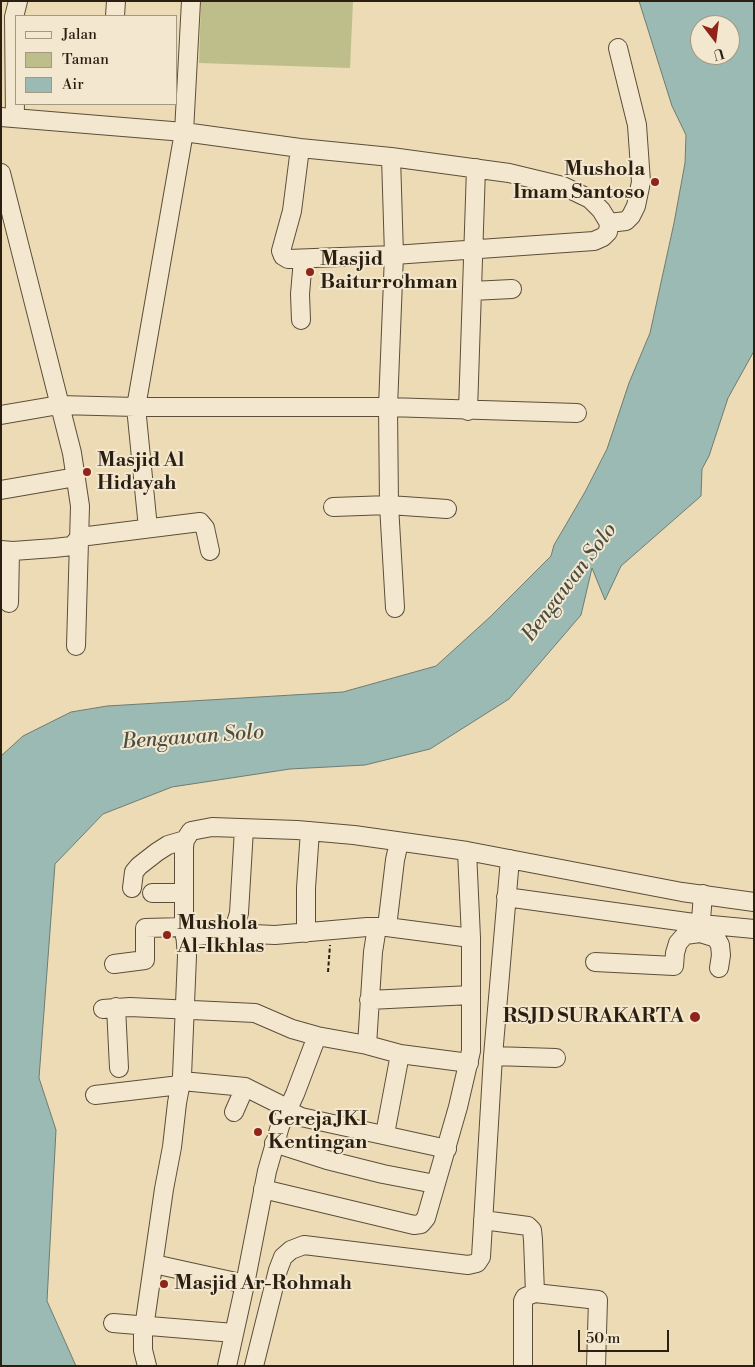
<!DOCTYPE html>
<style>
body{margin:0}
#map{position:relative;width:755px;height:1367px;overflow:hidden;background:#eddbb5;font-family:"Libre Bodoni",serif}
canvas{display:block}
.frame{position:absolute;inset:0;border:2px solid #2b1f11;pointer-events:none}
.legend{position:absolute;left:15px;top:15px;width:162px;height:90px;box-sizing:border-box;background:#f3e8cf;border:1px solid #a39883;margin:0;padding:6px 9px;list-style:none;font-size:15px;color:#2b1f11}
.legend li{display:flex;align-items:center;gap:10px;height:25px}
.legend b{width:25px;border:1px solid #a39883}
.north{position:absolute;left:690px;top:15px;width:50px;height:50px;box-sizing:border-box;background:#f3e8cf;border:1px solid #a39883;border-radius:50%;rotate:165deg;font-size:14px;font-weight:700;line-height:20px;text-align:center;color:#2b1f11}
.north::after{content:'';display:block;margin:auto;width:18px;height:22px;background:#8f2418;clip-path:polygon(50% 0,100% 100%,50% 72%,0 100%)}
.scale{position:absolute;left:578px;top:1330px;width:91px;height:22px;box-sizing:border-box;border:2px solid #2b1f11;border-top:0;padding-left:6px;font-size:15px;line-height:18px;white-space:nowrap;color:#2b1f11;-webkit-text-stroke:4px #f3e8cf;paint-order:stroke}
</style>
<div id="map">
<canvas width="755" height="1367"></canvas>
<div class="frame"></div>
<ul class="legend">
<li><b style="height:6px;background:#f3e8cf"></b>Jalan</li>
<li><b style="height:14px;background:#bebe8a"></b>Taman</li>
<li><b style="height:14px;background:#9abab3"></b>Air</li>
</ul>
<div class="north">U</div>
<div class="scale">50 m</div>
</div>
<script>
const g = document.querySelector('canvas').getContext('2d');
g.lineJoin = 'round';
function paint(path, color) {
  g.fillStyle = color;
  g.fill(path, 'evenodd');
}
function shape(rows) {
  const path = new Path2D();
  for (const r of rows) {
    path.moveTo(r[0], r[1]);
    for (let i = 2; i < r.length; i += 2) path.lineTo(r[i], r[i + 1]);
  }
  return path;
}
function stroke(path, color, width, dash) {
  g.strokeStyle = color;
  g.lineWidth = width;
  g.lineCap = dash ? 'butt' : 'round';
  g.setLineDash(dash || []);
  g.stroke(path);
}
function write(font, color, halo, rows, align = 'center') {
  g.font = font + ' "Libre Bodoni",serif';
  g.lineWidth = 4;
  g.setLineDash([]);
  g.textBaseline = 'middle';
  g.strokeStyle = halo;
  g.fillStyle = color;
  for (const [text, x, y, turn = 0] of rows) {
    g.save();
    g.translate(x, y);
    g.rotate((+turn || 0) * Math.PI / 180);
    g.textAlign = isNaN(turn) ? turn : align;
    if (halo) g.strokeText(text, 0, 0);
    g.fillText(text, 0, 0);
    g.restore();
  }
}
paint(shape([
 [201,1,353,1,350,68,199,63]
]), '#bebe8a');
const water = shape([
 [639,1,754,1,754,351,728,398,709,456,702,469,701,496,621,566,605,600,592,568,581,615,509,699,430,749,365,765,290,769,172,787,103,814,55,864,39,1078,56,1130,47,1301,76,1366,1,1366,1,756,23,736,71,712,107,706,343,692,436,666,490,617,551,556,554,545,585,492,607,449,629,383,650,333,674,223,685,163,686,135,672,106,639,1],
 [700,25,730,25,730,55,700,55,700,25]
]);
paint(water, '#9abab3');
stroke(water, '#6e7c72', 1);
const minor = shape([
 [115,16,116,1],
 [1,117,184,132,300,148,391,157,509,173,563,186,590,199,601,210,609,223,608,232,603,237,594,241,394,255,288,259,283,256,281,251,292,211,300,148],
 [15,118,14,17,18,1],
 [391,157,394,255,388,407,389,505,395,608],
 [1,173,72,453,80,506,76,646],
 [609,223,626,221,631,216,636,206,641,182,637,125,618,48],
 [472,291,512,289],
 [301,320,300,294,303,259],
 [468,411,476,168],
 [1,415,59,405,136,407,388,407,577,413],
 [1,490,76,477],
 [333,507,389,505,447,509],
 [148,528,136,407,184,132,191,1],
 [1,550,13,551,54,548,72,546,80,537,200,522,205,528,210,551],
 [9,603,10,551],
 [132,888,134,872,139,866,157,852,168,845,185,840],
 [152,893,184,893],
 [506,897,701,924,754,929],
 [387,927,395,860,399,842],
 [233,933,239,913,244,829],
 [306,933,306,888,310,831],
 [700,933,716,938,720,945,721,955,719,968],
 [185,937,230,933,275,935,367,927,387,927,471,938],
 [595,962,674,966,675,953,678,943,685,935,700,933,703,894],
 [114,964,145,960,145,928,185,927],
 [369,1000,471,995],
 [116,1007,119,1068],
 [103,1009,130,1007,255,1013,292,1029,317,1036,367,1045,400,1054,469,1063],
 [367,1045,373,952,377,927],
 [493,1056,556,1058],
 [182,1081,245,1087,279,1104,291,1112,301,1117,447,1149],
 [95,1095,180,1085],
 [234,1112,245,1087],
 [385,1134,400,1054],
 [274,1143,327,1160,383,1174,435,1184],
 [263,1189,414,1225,421,1224,426,1218,458,1107,471,1051,471,938,467,851],
 [483,1220,528,1226,532,1230,533,1240,535,1293,598,1300,596,1366],
 [154,1264,245,1284],
 [113,1323,234,1333],
 [147,1366,143,1350,143,1335,164,1189,172,1147,177,1103,182,1076,187,956,184,920,184,847,185,840,191,831,212,827,297,830,354,835,467,851,682,892,754,902],
 [227,1366,245,1284,267,1171,280,1126,295,1094,317,1036],
 [254,1366,278,1270,283,1257,291,1250,304,1245,468,1265,477,1263,481,1257,493,1056,510,859],
 [523,1366,523,1301,525,1297,535,1293]
]);
stroke(minor, '#5c4e3a', 20);
stroke(shape([
 [328,972,330,945]
]), '#2b1f11', 2, [4, 2.5]);
stroke(minor, '#f3e8cf', 18);
for (const [x, y, r, color] of [
 [655,182,5,"#8f2418"],
 [310,272,5,"#8f2418"],
 [87,472,5,"#8f2418"],
 [167,935,5,"#8f2418"],
 [695,1017,6,"#8f2418"],
 [258,1132,5,"#8f2418"],
 [164,1284,5,"#8f2418"]
]) {
  const dot = new Path2D();
  dot.arc(x, y, r, 0, 2 * Math.PI);
  g.fillStyle = color;
  g.fill(dot);
  stroke(dot, '#f3e8cf', 2);
}
write('bold 20px', '#2b1f11', '#f3e8cf', [
 ["Mushola",645,170,"right"],
 ["Imam Santoso",645,193,"right"],
 ["Masjid",320,260],
 ["Baiturrohman",320,283],
 ["Masjid Al",97,461],
 ["Hidayah",97,484],
 ["Mushola",177,924],
 ["Al-Ikhlas",177,947],
 ["RSJD SURAKARTA",684,1017,"right"],
 ["Gereja JKI",268,1120],
 ["Kentingan",268,1143],
 ["Masjid Ar-Rohmah",174,1284]
], 'left');
write('italic 21px', '#4c4e42', '#f3e8cf', [
 ["Bengawan Solo",570,583,-53],
 ["Bengawan Solo",193,738,-4]
]);
</script>
